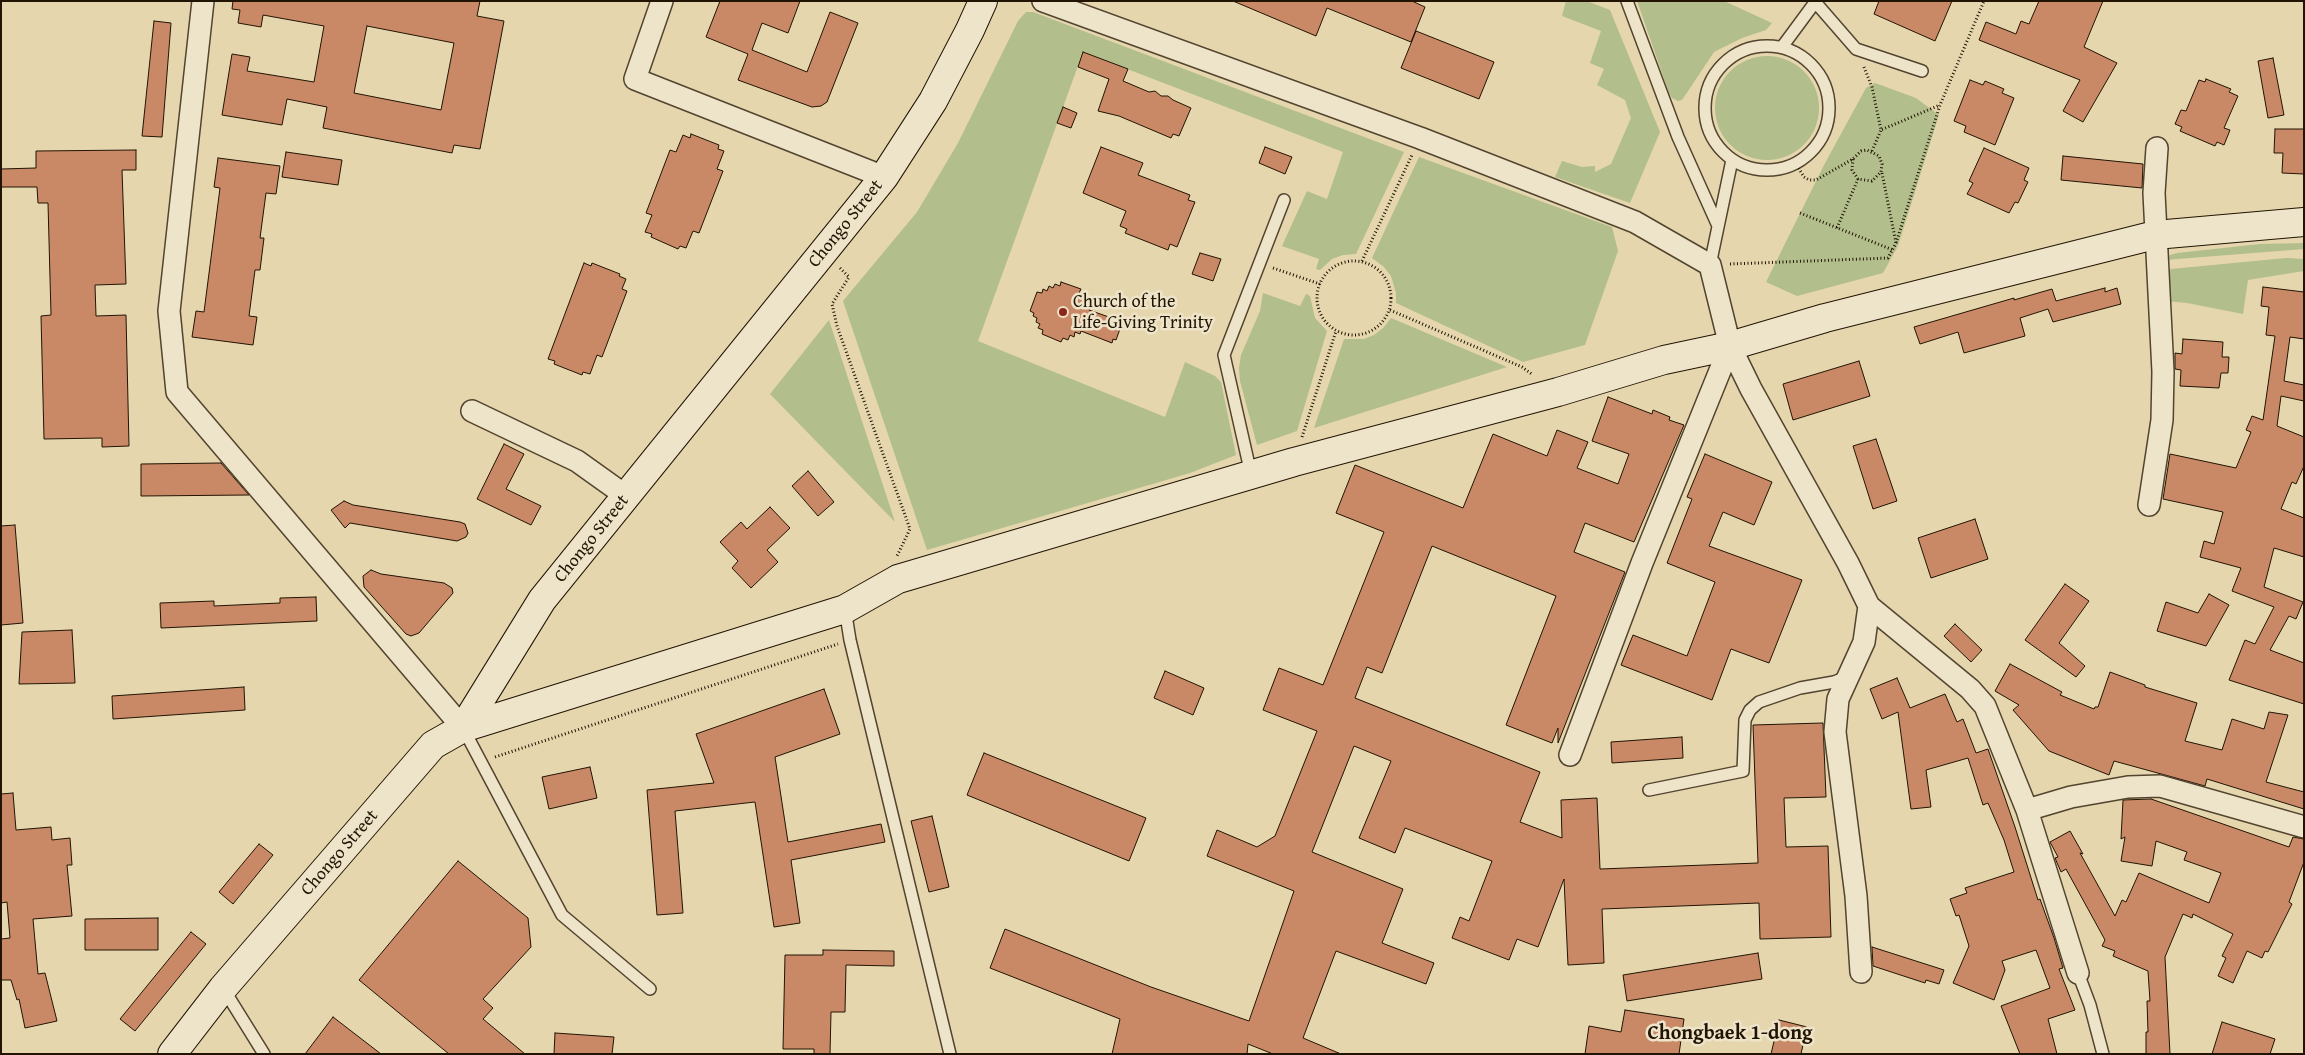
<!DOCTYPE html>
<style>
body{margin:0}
#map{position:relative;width:2305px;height:1055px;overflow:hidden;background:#e5d6ae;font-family:"Gentium Book Plus",serif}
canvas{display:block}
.frame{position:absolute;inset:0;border:2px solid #211403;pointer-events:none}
</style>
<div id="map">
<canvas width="2305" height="1055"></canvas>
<div class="frame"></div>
</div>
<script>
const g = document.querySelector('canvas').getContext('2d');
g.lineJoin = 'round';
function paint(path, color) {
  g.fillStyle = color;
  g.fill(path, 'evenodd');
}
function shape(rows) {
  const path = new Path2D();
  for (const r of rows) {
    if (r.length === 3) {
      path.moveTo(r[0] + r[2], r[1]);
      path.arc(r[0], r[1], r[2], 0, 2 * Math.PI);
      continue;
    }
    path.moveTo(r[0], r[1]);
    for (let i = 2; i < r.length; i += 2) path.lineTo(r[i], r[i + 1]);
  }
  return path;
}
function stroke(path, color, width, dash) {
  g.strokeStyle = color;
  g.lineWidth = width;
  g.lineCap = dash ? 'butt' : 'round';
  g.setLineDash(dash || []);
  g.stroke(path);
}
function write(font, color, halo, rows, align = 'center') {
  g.font = font + ' "Gentium Book Plus",serif';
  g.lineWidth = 5;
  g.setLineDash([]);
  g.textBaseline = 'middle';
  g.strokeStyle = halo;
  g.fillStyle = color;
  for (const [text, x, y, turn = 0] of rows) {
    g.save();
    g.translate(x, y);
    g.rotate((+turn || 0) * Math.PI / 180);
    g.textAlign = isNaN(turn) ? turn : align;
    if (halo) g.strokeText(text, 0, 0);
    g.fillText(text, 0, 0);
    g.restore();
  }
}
paint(shape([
 [1566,1,1587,1,1610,10,1660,132,1630,203,1555,177,1562,161,1582,167,1595,166,1595,172,1611,164,1631,118,1625,100,1597,85,1604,69,1590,63,1601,31,1562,16],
 [1637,1,1724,1,1772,23,1766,30,1742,38,1714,52,1682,100,1678,101,1672,98,1669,93],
 [1026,12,1033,12,1404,152,1356,254,1343,255,1332,259,1320,270,1316,269,1319,259,1282,246,1307,191,1327,199,1343,152,1083,52,978,341,1165,417,1185,362,1215,376,1221,382,1236,455,1190,473,927,550,843,301,917,212,958,143,1018,21],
 [1767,108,52],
 [1875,83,1916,98,1939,115,1898,246,1883,273,1797,296,1766,282,1824,165,1866,88],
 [1419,157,1612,227,1618,251,1585,345,1523,362,1396,303,1396,293,1391,276,1384,267,1372,258],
 [2304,243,2304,249,2165,260,2170,255,2177,253,2260,244],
 [2286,258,2304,259,2304,271,2248,280,2243,314,2187,303,2166,301,2166,272,2171,269],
 [1263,293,1300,306,1306,294,1310,296,1315,318,1327,331,1297,431,1257,445,1240,381,1239,368,1241,355,1260,311],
 [1391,318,1507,367,1314,428,1344,339,1364,339,1374,335,1383,328],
 [829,320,895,522,770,394]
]), '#b2be8c');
const building = shape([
 [233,1,480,1,477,16,504,21,480,149,454,145,452,153,323,128,327,107,287,99,282,125,222,115,232,54,250,57,247,71,314,82,324,26,263,15,261,27,238,23,240,10,232,9,233,1],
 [367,26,454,43,441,110,354,93,367,26],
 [720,1,800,1,788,33,762,23,752,50,807,72,830,12,858,23,827,102,821,106,812,107,738,80,748,54,706,37,720,1],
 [1233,1,1412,1,1425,7,1411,42,1327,8,1316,36,1233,1],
 [1879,1,1952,1,1935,41,1874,14,1879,1],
 [2039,1,2103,1,2084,47,2117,63,2083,122,2063,111,2080,80,1979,40,1986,22,2016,34,2021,21,2029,24,2039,1],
 [154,21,171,23,162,137,142,136,154,21],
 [1416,31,1494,62,1479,99,1401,68,1416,31],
 [1083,52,1128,69,1123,81,1149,92,1155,91,1161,96,1168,96,1173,100,1191,108,1179,136,1173,134,1171,138,1119,116,1098,111,1109,79,1078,67,1083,52],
 [2273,58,2284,115,2268,118,2258,61,2273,58],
 [2206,79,2231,89,2229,92,2238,96,2224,128,2230,130,2224,145,2217,142,2215,146,2180,131,2182,127,2175,124,2181,110,2186,111,2199,80,2205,82,2206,79],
 [1970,80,1983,85,1985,81,2004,89,2002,93,2014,98,1995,145,1964,132,1966,126,1954,121,1970,80],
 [1063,107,1077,113,1071,128,1057,123,1063,107],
 [2275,129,2304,129,2304,174,2282,173,2283,153,2274,153,2275,129],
 [691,134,719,145,718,149,724,151,717,169,723,171,699,233,693,231,686,248,680,246,678,249,651,237,652,234,645,232,652,215,646,213,670,150,676,152,683,135,690,138,691,134],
 [1101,147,1143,163,1138,175,1190,195,1188,200,1195,202,1177,247,1170,244,1168,250,1125,233,1127,229,1120,226,1126,211,1083,193,1101,147],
 [1265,147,1292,157,1285,174,1259,163,1265,147],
 [1984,148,2029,168,2024,180,2028,182,2018,203,2015,202,2009,213,1967,194,1973,183,1969,181,1984,148],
 [136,150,136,170,122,170,126,284,95,285,96,316,126,315,129,446,102,447,102,438,44,439,41,316,51,315,48,203,38,203,37,187,1,187,1,169,36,168,36,151,136,150],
 [286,152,342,160,338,185,282,177,286,152],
 [2063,156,2143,164,2142,188,2061,180,2063,156],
 [218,158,280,166,276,194,266,193,260,238,264,238,260,270,255,270,249,316,257,317,253,345,192,337,196,311,204,312,220,188,214,187,218,158],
 [1200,253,1221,259,1213,281,1192,274,1200,253],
 [584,263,591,266,592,263,620,274,619,276,626,279,622,289,627,291,602,357,597,355,590,374,583,372,582,375,554,364,555,361,548,359,584,263],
 [1061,282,1081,289,1079,293,1085,296,1083,300,1087,301,1086,305,1090,306,1089,310,1120,321,1118,325,1121,326,1116,340,1113,339,1112,343,1081,331,1080,334,1075,332,1074,337,1070,335,1068,340,1063,338,1061,342,1042,334,1043,330,1038,328,1040,324,1036,322,1037,318,1033,316,1034,313,1030,311,1037,292,1042,293,1043,289,1047,291,1049,286,1053,288,1055,284,1060,286,1061,282],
 [2263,287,2304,292,2304,339,2290,337,2284,381,2304,385,2304,401,2281,396,2277,426,2304,437,2304,466,2296,484,2292,482,2281,509,2304,518,2304,557,2274,548,2264,587,2303,602,2296,619,2289,616,2270,650,2304,663,2304,704,2229,680,2245,640,2255,644,2274,607,2232,591,2241,568,2200,557,2204,541,2214,544,2223,512,2163,499,2170,454,2236,468,2251,432,2246,430,2252,416,2263,420,2275,336,2266,335,2269,307,2261,306,2263,287],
 [2105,288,2105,292,2117,288,2121,304,2053,322,2048,309,2020,318,2025,336,1964,353,1958,332,1920,344,1914,327,2014,298,2014,300,2052,289,2056,301,2105,288],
 [2183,339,2223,342,2222,357,2229,357,2228,373,2221,373,2219,388,2180,386,2181,370,2175,369,2175,353,2182,354,2183,339],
 [1859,361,1870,396,1793,420,1783,384,1859,361],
 [1608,397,1652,414,1653,410,1670,417,1669,420,1684,425,1634,542,1585,523,1574,552,1625,572,1558,743,1558,728,1552,743,1506,725,1556,596,1432,546,1382,673,1367,667,1355,698,1540,772,1520,822,1562,838,1561,800,1597,798,1600,869,1758,863,1753,725,1823,723,1826,797,1784,798,1786,847,1828,846,1831,937,1760,939,1759,903,1602,909,1604,963,1568,965,1564,879,1538,947,1517,939,1509,960,1452,938,1460,917,1469,921,1492,861,1405,828,1395,853,1359,838,1391,761,1354,746,1312,852,1403,889,1382,943,1434,963,1426,984,1336,951,1303,1038,1341,1054,1273,1054,1248,1044,1247,1054,1112,1054,1120,1019,990,968,1005,929,1151,987,1249,1021,1294,891,1207,856,1217,830,1257,847,1275,836,1317,731,1263,710,1279,668,1323,685,1384,532,1336,513,1355,465,1463,508,1493,434,1547,456,1557,430,1588,442,1577,468,1618,484,1629,454,1592,441,1608,397],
 [1876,439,1897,501,1873,509,1853,446,1876,439],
 [504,444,524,454,506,489,541,506,531,525,477,499,504,444],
 [1705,454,1772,482,1754,525,1723,512,1709,546,1802,580,1769,663,1731,649,1712,700,1621,665,1633,635,1687,656,1715,582,1667,563,1692,499,1687,497,1705,454],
 [221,463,249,495,141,496,141,464,221,463],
 [808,471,834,502,818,516,792,486,808,471],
 [344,501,353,505,460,522,465,524,468,533,466,537,457,541,350,523,345,528,331,510,344,501],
 [770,507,790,528,767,550,778,562,751,588,732,568,738,561,720,542,741,522,747,529,770,507],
 [1975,519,1988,559,1931,578,1918,538,1975,519],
 [15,525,23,623,1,625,1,526,15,525],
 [371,570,381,574,444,583,452,588,453,593,419,633,411,636,406,634,364,587,363,576,371,570],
 [2065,584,2089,601,2059,643,2085,666,2076,677,2025,640,2065,584],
 [2209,594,2229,605,2206,646,2157,631,2166,602,2198,613,2209,594],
 [316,597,317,621,161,628,160,603,214,601,214,606,280,603,280,598,316,597],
 [1955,624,1982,650,1971,662,1944,636,1955,624],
 [72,630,75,683,19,684,22,632,72,630],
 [2010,664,2062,692,2060,695,2094,709,2095,707,2098,707,2110,672,2145,685,2145,687,2197,703,2185,741,2222,750,2232,719,2264,729,2269,712,2288,715,2266,782,2304,792,2304,809,2207,779,2205,786,2114,761,2109,775,2049,751,2013,710,2019,705,1995,691,2010,664],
 [1165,671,1204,688,1193,715,1154,698,1165,671],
 [1897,678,1910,708,1945,694,1957,722,1963,719,1976,753,1988,749,2015,827,2038,900,2040,899,2054,938,2063,968,2059,969,2075,1010,2048,1019,2057,1054,2020,1054,2001,1006,2050,988,2036,950,2002,961,2005,970,1994,1000,1953,983,1969,946,1959,915,1956,916,1950,899,1967,893,1965,888,2014,872,2004,840,1988,803,1983,805,1968,758,1926,770,1931,807,1911,809,1898,712,1882,719,1870,689,1897,678],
 [244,687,245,710,113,719,112,696,244,687],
 [824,689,840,734,775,757,788,842,881,824,885,842,791,860,800,923,774,927,755,802,675,811,683,913,657,915,647,790,714,783,696,734,824,689],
 [1682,737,1683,758,1612,763,1611,742,1682,737],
 [984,753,1146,818,1129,861,967,795,984,753],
 [590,767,597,798,549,809,542,777,590,767],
 [13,793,16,830,51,827,52,840,70,838,72,865,67,865,72,916,33,919,38,974,45,973,57,1021,25,1028,19,999,17,1000,11,980,1,980,1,939,10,938,7,902,1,903,1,794,13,793],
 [2151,799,2289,847,2293,837,2304,839,2304,862,2289,902,2292,904,2268,952,2265,951,2262,958,2247,951,2233,983,2218,976,2226,958,2222,956,2233,934,2193,914,2192,918,2183,914,2165,957,2170,1054,2146,1054,2146,1032,2148,1032,2147,1001,2150,1001,2148,971,2113,956,2115,951,2102,946,2105,940,2066,869,2061,872,2055,858,2058,857,2050,842,2070,831,2083,854,2080,853,2115,916,2122,900,2126,902,2139,873,2209,903,2221,873,2184,860,2187,852,2156,841,2152,866,2121,861,2125,837,2121,839,2123,800,2151,799],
 [932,816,949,887,929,892,911,821,932,816],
 [259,844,273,855,233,904,219,892,259,844],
 [458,861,528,918,531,947,483,999,493,1008,483,1019,525,1054,449,1054,359,980,458,861],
 [158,918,158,950,85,950,85,919,158,918],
 [191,932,206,944,135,1031,120,1019,191,932],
 [1872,947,1944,970,1939,984,1926,980,1925,983,1873,966,1872,947],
 [823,950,894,951,894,966,846,965,845,1012,831,1012,830,1054,814,1054,814,1049,783,1049,785,955,823,955,823,950],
 [1758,953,1762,979,1627,1001,1623,975,1758,953],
 [1625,1010,1684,1019,1679,1054,1585,1054,1589,1026,1621,1032,1625,1010],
 [333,1017,381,1054,305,1054,333,1017],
 [1779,1020,1807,1027,1801,1054,1771,1054,1779,1020],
 [2222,1022,2275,1039,2270,1054,2212,1054,2222,1022],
 [555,1033,614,1037,612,1054,554,1054,555,1033]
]);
paint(building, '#c98866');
stroke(building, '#211403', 1);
const lane = shape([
 [1627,1,1678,137,1718,226],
 [1816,3,1856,49,1922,71],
 [1767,108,62],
 [1782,47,1816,1],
 [1710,265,1732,160],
 [1251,474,1224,355,1284,200],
 [845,609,850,640,950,1054],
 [463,728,562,915,650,989],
 [1649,790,1743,771,1745,720,1750,710,1759,702,1800,688,1834,682,1847,677],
 [2078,973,2090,1005,2103,1054],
 [223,988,264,1054]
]);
const street = shape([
 [203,1,169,311,177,392,463,728],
 [662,1,635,79,884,177],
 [1043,1,1420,138,1635,222,1710,265,1730,346,1751,389,1848,563,1869,606,1864,642,1838,699,1835,732,1856,896,1861,972],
 [472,411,577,461,626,496],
 [2149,505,2162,420,2163,372,2154,193,2157,148],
 [1869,606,1970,689,1985,706,2027,810,2078,973],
 [1570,755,1642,563,1730,346],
 [2027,810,2071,797,2128,787,2160,786,2304,827]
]);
const secondary = shape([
 [463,728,845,609,898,579,1294,462,1558,392,1664,360,1730,346,1825,318,2155,235,2304,222],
 [172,1054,223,988,433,745,463,728,542,600,884,177,933,101,970,30,983,1]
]);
stroke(lane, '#52442e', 14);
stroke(street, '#52442e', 24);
stroke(secondary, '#211403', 30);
stroke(shape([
 [1864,67,1872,87,1881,130,1940,105],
 [1872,151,1881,130],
 [1795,162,1804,177,1809,180,1816,180,1853,159,1861,151,1867,150,1879,156,1882,164,1881,172,1872,181,1858,179,1852,170,1853,159],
 [1882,173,1896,243],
 [1800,213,1893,250],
 [1837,228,1858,179],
 [1354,298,37],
 [1362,261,1412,155],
 [1730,264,1888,258,1896,243,1940,105,1984,1],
 [840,268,849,277,832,304,837,326,910,529,897,556],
 [1273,268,1320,284],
 [1390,310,1522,367,1533,375],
 [1302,437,1336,331],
 [495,757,838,644]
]), '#211403', 3, [1, 2.5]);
stroke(lane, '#eee4ca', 11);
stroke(street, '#eee4ca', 21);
stroke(secondary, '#eee4ca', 28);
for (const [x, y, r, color] of [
 [1063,312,5,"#8f2418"]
]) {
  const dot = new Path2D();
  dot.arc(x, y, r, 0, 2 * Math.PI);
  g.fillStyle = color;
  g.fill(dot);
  stroke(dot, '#eee4ca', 2);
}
write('18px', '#211403', '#eee4ca', [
 ["Chongo Street",846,224,-51],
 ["Chongo Street",592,539,-51],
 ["Chongo Street",340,853,-49]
]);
write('18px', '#211403', '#eee4ca', [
 ["Church of the",1073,302],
 ["Life-Giving Trinity",1073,323]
], 'left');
write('bold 20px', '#211403', '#eee4ca', [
 ["Chongbaek 1-dong",1730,1034]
]);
</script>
